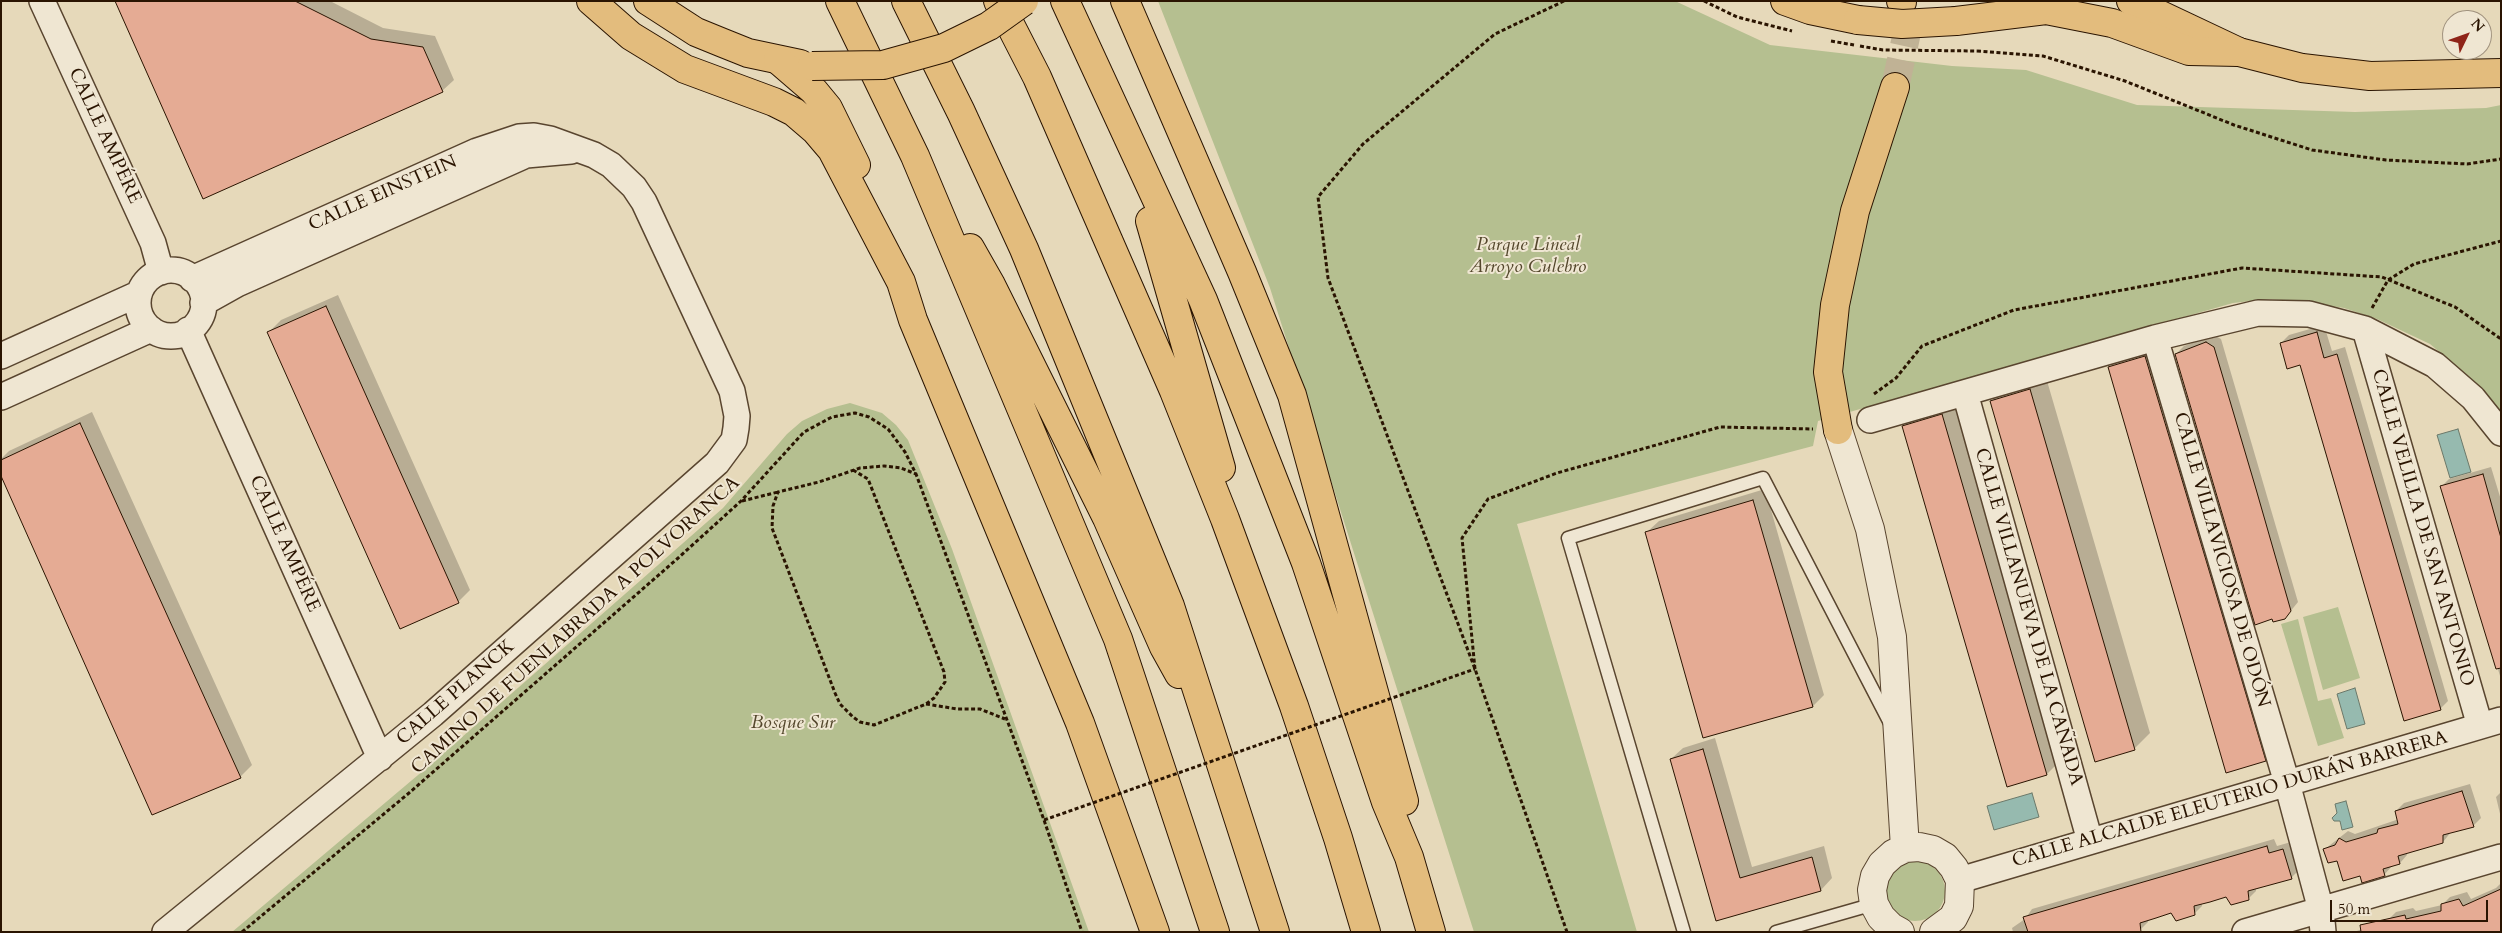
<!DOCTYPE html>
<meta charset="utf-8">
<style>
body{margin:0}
#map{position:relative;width:2502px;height:933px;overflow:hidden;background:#e6d9ba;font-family:Cardo,serif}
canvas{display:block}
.frame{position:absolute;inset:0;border:2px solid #2a1401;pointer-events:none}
.north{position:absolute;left:2442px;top:10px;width:50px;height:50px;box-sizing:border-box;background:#efe6d2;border:1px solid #a0927e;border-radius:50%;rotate:48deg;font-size:14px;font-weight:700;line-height:20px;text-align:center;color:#2a1401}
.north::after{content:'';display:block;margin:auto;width:18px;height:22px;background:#8f2418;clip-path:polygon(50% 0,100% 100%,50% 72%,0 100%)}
.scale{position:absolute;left:2330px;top:900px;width:158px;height:22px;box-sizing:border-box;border:2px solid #2a1401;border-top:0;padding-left:6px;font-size:15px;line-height:18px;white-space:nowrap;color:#2a1401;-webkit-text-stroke:4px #efe6d2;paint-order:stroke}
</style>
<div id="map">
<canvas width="2502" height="933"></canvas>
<div class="frame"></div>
<div class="north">N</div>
<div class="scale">50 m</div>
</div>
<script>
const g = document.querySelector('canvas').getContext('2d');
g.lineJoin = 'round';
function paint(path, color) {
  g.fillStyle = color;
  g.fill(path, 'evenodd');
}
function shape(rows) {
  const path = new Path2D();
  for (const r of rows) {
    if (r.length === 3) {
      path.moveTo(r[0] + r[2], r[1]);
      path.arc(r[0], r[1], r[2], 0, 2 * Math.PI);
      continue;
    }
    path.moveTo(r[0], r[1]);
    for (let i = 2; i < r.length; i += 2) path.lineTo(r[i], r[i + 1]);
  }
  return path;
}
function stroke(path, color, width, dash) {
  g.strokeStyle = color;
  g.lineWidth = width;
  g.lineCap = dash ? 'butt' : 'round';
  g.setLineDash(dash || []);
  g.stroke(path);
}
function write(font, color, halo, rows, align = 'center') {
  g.font = font + ' Cardo,serif';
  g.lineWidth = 4;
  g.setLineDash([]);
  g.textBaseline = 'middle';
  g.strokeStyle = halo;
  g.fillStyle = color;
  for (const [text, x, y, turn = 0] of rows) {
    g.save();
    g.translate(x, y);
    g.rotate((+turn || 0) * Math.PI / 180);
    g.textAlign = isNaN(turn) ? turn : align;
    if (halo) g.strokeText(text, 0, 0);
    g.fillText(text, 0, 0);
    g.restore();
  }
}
paint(shape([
 [1158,1,1675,1,1770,45,1952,66,2026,70,2137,105,2355,112,2486,108,2501,105,2501,415,2475,382,2430,344,2377,319,2344,308,2306,302,2269,299,2233,303,1818,421,1813,446,1517,524,1637,932,1474,932,1270,288],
 [850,403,882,413,896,425,908,440,952,549,1089,932,232,932,437,759,723,508,787,434,802,421,827,409],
 [2338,607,2360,678,2323,690,2303,617],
 [2298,619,2318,701,2331,698,2344,738,2318,746,2281,624],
 [1915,891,30]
]), '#b5bf90');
const water = shape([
 [2458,429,2471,472,2450,478,2437,435,2458,429],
 [2355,688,2365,724,2347,729,2337,694,2355,688],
 [2032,793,2039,817,1994,830,1987,806,2032,793],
 [2346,801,2353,827,2342,830,2340,821,2334,821,2332,818,2337,813,2335,804,2346,801]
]);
paint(water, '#96baaf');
stroke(water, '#6b7869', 1);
paint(shape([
 [117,1,330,1,383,28,435,36,454,80,442,91],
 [338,295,470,590,458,602,269,332,281,320],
 [2324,325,2332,351,2345,347,2448,701,2440,709,2301,363,2281,343,2289,335],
 [2214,335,2221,339,2298,602,2285,618,2176,354,2184,346],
 [2153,349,2273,752,2265,760,2109,367,2117,359],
 [2045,374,2150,733,2134,749,1991,401,2007,385],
 [1958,399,2062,759,2047,774,1903,426,1919,411],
 [92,412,252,765,240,777,1,473,1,459,9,451],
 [2491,467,2501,500,2501,679,2441,487,2449,479],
 [1765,489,1824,695,1813,706,1647,532,1659,521],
 [1715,738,1752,867,1824,846,1832,878,1821,890,1717,919,1671,759,1683,748],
 [2470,784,2481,818,2473,826,2451,832,2443,842,2407,852,2407,855,2400,863,2392,866,2384,875,2338,860,2325,849,2348,831,2355,834,2399,819,2396,811,2404,803],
 [2501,792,2501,818,2496,797],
 [2274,839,2277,846,2291,842,2299,870,2291,878,2256,888,2256,891,2248,899,2227,896,2202,903,2202,906,2194,914,2172,912,2148,919,2148,922,2140,930,2013,932,2012,928,2025,919,2032,909],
 [2501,883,2501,932,2354,932,2388,920,2396,912,2413,908,2416,911,2442,905,2450,897,2467,892,2471,899,2496,888]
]), '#0003');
const building = shape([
 [115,1,295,1,371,39,423,47,443,92,203,199,115,1],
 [326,306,459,603,400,629,267,332,326,306],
 [2317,332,2324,358,2337,354,2441,710,2404,721,2300,365,2287,369,2280,343,2317,332],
 [2206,342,2214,347,2256,489,2291,611,2285,619,2273,622,2272,619,2255,625,2175,354,2206,342],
 [2145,356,2266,761,2226,773,2108,367,2145,356],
 [2030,389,2135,750,2095,762,1990,401,2030,389],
 [1942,414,2047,775,2007,787,1902,426,1942,414],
 [80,423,241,778,152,815,1,476,1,460,80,423],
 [2483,474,2501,538,2501,668,2496,669,2440,486,2483,474],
 [1753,500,1813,707,1703,738,1645,532,1753,500],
 [1703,749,1740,878,1812,857,1821,891,1716,921,1670,759,1703,749],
 [2462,791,2474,827,2443,835,2443,843,2398,856,2400,864,2383,869,2385,876,2362,883,2360,876,2343,881,2337,861,2328,863,2323,849,2335,845,2339,838,2346,842,2377,833,2378,829,2398,824,2395,811,2462,791],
 [2267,846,2269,853,2283,849,2292,879,2248,891,2249,900,2231,905,2226,897,2210,902,2194,906,2195,915,2176,921,2171,913,2156,918,2140,923,2141,932,2028,932,2023,917,2267,846],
 [2501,889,2501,932,2361,932,2360,925,2405,915,2406,919,2441,911,2441,904,2459,899,2463,906,2501,889]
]);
paint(building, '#e5ab94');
stroke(building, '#2a1401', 1);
stroke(shape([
 [1895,87,1906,37,1902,2]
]), '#c0b295', 28, [28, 14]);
const service = shape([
 [1684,932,1568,538,1763,478,1890,723],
 [1776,932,1874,904]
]);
const minor = shape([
 [42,1,153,243,161,272],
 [171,303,33],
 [203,303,237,284,526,155,571,151],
 [2365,329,2480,726],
 [188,330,380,758],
 [2155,338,2287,783,2321,910,2323,932],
 [1,356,138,294],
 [1965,393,2090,841],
 [1,397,151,329],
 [1870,420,2155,338,2258,313,2309,314,2365,329,2435,365,2473,398,2501,433],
 [1960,880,2501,720],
 [165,932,433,714,717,463,734,440,736,428,737,416,732,391,644,202,634,187,611,165,594,155,550,139,534,136,519,137,477,151,192,279],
 [2245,932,2501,857]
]);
const tertiary = shape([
 [1838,430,1870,529,1892,637,1905,848],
 [1900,932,1891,927,1881,917,1874,904,1872,890,1875,876,1882,864,1893,854,1905,848,1919,847,1933,850,1945,857,1954,868,1960,880,1959,906,1953,918,1934,932]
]);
const trunk = shape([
 [648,1,696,32,723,43,748,53,800,64],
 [1901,1,1902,2],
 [2131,1,2239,52,2302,68,2370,76,2501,73],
 [1838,430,1828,372,1835,305,1855,211,1895,87]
]);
const motorway = shape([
 [591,1,631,36,685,69,774,102,794,112,815,130,832,150,901,282,913,320,1080,723,1155,932],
 [840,1,915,156,1118,639,1215,932],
 [906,1,961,112,1024,249,1170,606,1275,932],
 [998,1,1037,77,1174,391,1225,519,1294,706,1338,838,1366,932],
 [1065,1,1203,300,1306,563,1386,802,1409,857,1431,932],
 [1125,1,1242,272,1292,395,1404,801],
 [1785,1,1810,10,1858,20],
 [1956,21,2046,10,2112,23,2189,51,2239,52],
 [778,60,814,91,828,108,856,165],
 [1150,221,1221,468],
 [970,248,991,285,1107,518,1164,647,1179,674]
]);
stroke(service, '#59452f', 15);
stroke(minor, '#59452f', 28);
stroke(tertiary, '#59452f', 30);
stroke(trunk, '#2a1401', 30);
stroke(motorway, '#2a1401', 30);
stroke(shape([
 [1564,1,1495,34,1363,144,1318,197,1328,278,1475,669,1567,932],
 [1704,1,1737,17,1792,31],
 [1977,51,2043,56,2125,81,2234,125,2312,150,2386,160,2467,164,2501,159],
 [2372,308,2388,280,2414,264,2501,241],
 [1874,394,1896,378,1922,346,2014,310,2242,268,2382,277,2455,307,2501,339],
 [853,470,868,479,944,672,945,682,934,698,926,704,874,725,860,722,853,717,840,704,835,693,772,528,773,506,778,492,819,482,860,468,884,466,901,468,916,474],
 [742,501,778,492],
 [1475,669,1462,538,1488,499,1557,473,1720,427,1813,429],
 [926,704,957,709,980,709,1005,719],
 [242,932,409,793,677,559,741,501,804,432,832,417,855,413,869,417,888,429,905,452,916,474,1044,820,1082,932]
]), '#2a1401', 3, [4, 2.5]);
stroke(service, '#efe6d2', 12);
stroke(minor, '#efe6d2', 25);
stroke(tertiary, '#efe6d2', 28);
stroke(trunk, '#e3bc7d', 28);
stroke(motorway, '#e3bc7d', 28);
const trunkBridge = shape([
 [812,66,883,65,944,48,989,26,1024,1]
]);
const motorwayBridge = shape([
 [1858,20,1902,24,1956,21]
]);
stroke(trunkBridge, '#2a1401', 30, []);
stroke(motorwayBridge, '#2a1401', 30, []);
stroke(shape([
 [1831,41,1854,45],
 [1860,46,1883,50,1977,51],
 [1044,820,1475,669]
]), '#2a1401', 3, [4, 2.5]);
stroke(trunkBridge, '#e3bc7d', 28);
stroke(motorwayBridge, '#e3bc7d', 28);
write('19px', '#2a1401', '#efe6d2', [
 ["CALLE AMPÉRE",104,136,65],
 ["CALLE EINSTEIN",383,194,-24],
 ["CALLE VELILLA DE SAN ANTONIO",2422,528,74],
 ["CALLE AMPÉRE",284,544,66],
 ["CALLE VILLAVICIOSA DE ODÓN",2221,560,74],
 ["CALLE VILLANUEVA DE LA CAÑADA",2028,617,74],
 ["CAMINO DE FUENLABRADA A POLVORANCA",576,626,-42],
 ["CALLE PLANCK",456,693,-41],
 ["CALLE ALCALDE ELEUTERIO DURÁN BARRERA",2230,800,-16]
]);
write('italic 19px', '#54472c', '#efe6d2', [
 ["Parque Lineal",1528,246],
 ["Arroyo Culebro",1528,268],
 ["Bosque Sur",793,724]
]);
</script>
